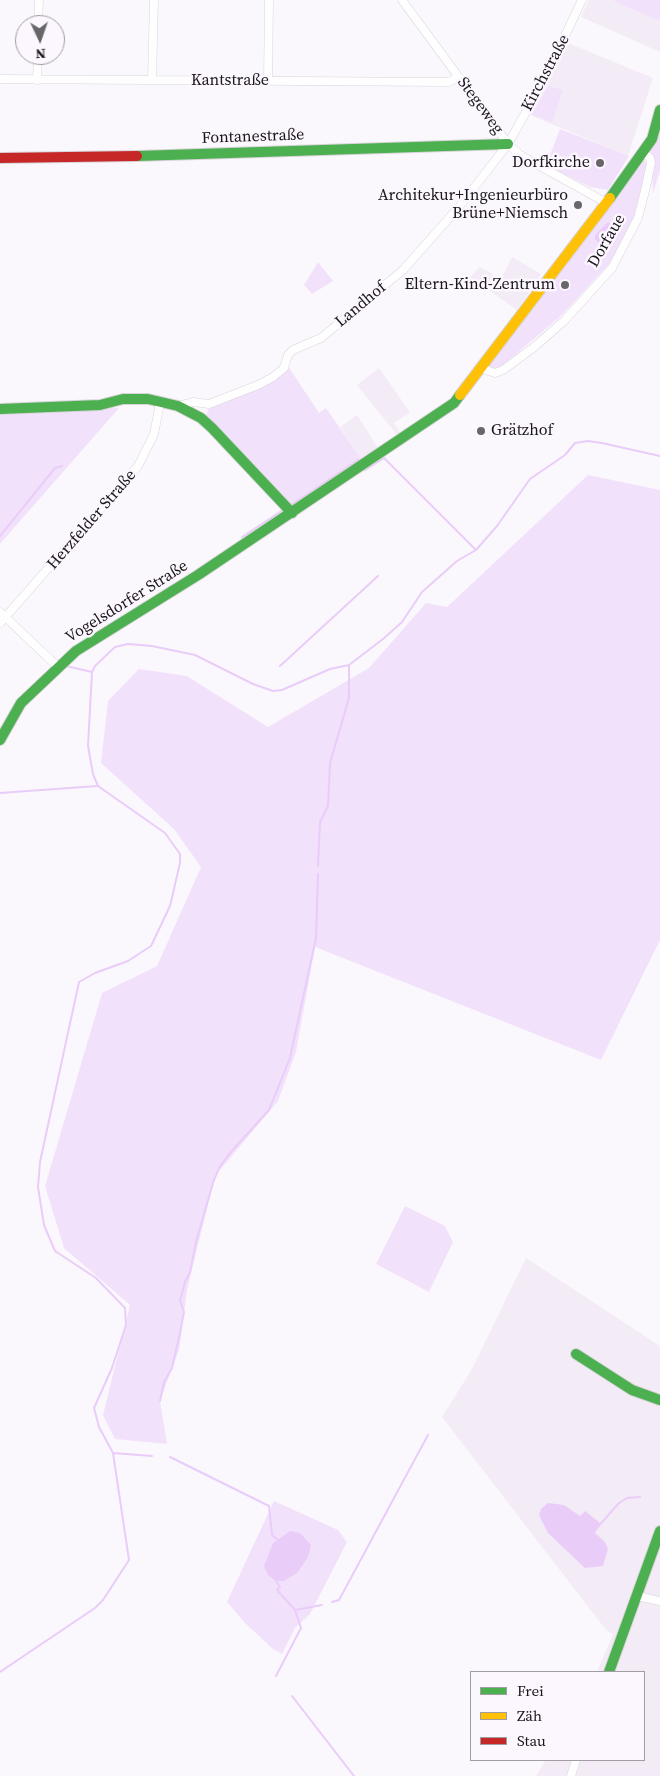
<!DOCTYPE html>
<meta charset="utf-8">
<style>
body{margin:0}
#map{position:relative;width:660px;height:1776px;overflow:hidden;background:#fbf8fd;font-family:"Source Serif 4",serif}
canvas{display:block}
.legend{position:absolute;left:470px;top:1671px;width:175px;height:90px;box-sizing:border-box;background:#fcf6ff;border:1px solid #a19da3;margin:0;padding:6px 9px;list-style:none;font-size:15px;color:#19171a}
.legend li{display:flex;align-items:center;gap:10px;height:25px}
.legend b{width:25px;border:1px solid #a19da3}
.north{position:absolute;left:15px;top:15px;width:50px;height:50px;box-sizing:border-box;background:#fcf6ff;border:1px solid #a19da3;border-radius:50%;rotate:177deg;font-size:14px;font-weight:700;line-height:20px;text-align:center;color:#19171a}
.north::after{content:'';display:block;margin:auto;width:18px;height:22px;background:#686669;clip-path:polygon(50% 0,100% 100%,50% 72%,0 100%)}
</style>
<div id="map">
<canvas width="660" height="1776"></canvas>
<ul class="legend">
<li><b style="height:6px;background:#4caf50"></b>Frei</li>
<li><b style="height:6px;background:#ffc107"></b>Zäh</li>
<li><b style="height:6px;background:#c62828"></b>Stau</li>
</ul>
<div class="north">N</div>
</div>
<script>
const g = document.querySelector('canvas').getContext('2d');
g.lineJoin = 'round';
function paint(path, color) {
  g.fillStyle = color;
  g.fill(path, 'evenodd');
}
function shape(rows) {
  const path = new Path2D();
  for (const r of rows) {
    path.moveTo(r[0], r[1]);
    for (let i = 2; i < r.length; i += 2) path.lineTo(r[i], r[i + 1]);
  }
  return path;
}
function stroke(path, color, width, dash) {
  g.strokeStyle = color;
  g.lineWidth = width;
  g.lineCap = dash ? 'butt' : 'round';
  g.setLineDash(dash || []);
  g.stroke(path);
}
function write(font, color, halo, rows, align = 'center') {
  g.font = font + ' "Source Serif 4",serif';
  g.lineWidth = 5;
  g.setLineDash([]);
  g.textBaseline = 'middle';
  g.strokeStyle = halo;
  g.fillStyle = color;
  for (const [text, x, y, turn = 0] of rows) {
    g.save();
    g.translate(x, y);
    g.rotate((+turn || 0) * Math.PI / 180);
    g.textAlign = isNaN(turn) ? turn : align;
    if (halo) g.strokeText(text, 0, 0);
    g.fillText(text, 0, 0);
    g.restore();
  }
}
paint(shape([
 [589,0,612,0,660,21,660,52,581,17],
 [568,43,653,78,628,156,530,115],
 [512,257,541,274,517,310,470,277,480,267,501,279],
 [379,368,410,412,394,423,400,432,397,435,357,385],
 [357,415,378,448,362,460,340,427],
 [526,1258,660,1346,660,1776,536,1776,546,1760,644,1760,644,1672,597,1672,613,1634,606,1630,442,1417,472,1369]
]), '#f3ebf6');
paint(shape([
 [612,0,660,0,660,21,627,7],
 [548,86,563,90,552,122,532,115],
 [660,123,660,171,653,193,651,146],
 [560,129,629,156,608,190,590,187,546,165],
 [644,160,647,166,633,220,610,263,561,316,502,366,497,369,483,368],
 [318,262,333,281,312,294,304,285],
 [288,366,319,413,326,408,362,460,291,507,206,415,211,405,253,389],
 [0,408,119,408,0,544],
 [588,475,660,490,660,940,601,1060,315,947,296,1052,278,1101,215,1176,187,1290,179,1350,160,1401,167,1444,115,1439,103,1415,130,1305,64,1248,45,1186,102,993,157,966,201,867,174,829,101,763,108,701,139,669,187,676,268,727,369,668,426,603,447,607],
 [405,1206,445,1226,453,1242,429,1292,376,1264],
 [274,1501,338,1530,347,1542,310,1614,295,1628,282,1654,273,1649,245,1623,227,1602]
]), '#f2e1fb');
paint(shape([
 [608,222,616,227,616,233,609,242,604,244,599,243,595,239,595,235],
 [548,1503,564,1505,580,1516,585,1511,600,1523,595,1533,605,1542,608,1549,603,1566,585,1568,548,1533,539,1515,541,1509],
 [290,1531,300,1533,311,1545,308,1557,297,1573,284,1581,276,1581,268,1575,264,1566,273,1543]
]), '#eaccf9');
stroke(shape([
 [365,470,384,458,476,550],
 [291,505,358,460],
 [0,536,55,468,62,466],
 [242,537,283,510],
 [66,666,92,672],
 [280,666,378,576],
 [0,793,97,786],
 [318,866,320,822,328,806,330,763,349,698,349,666],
 [160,1401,164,1382,172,1368,180,1333,184,1312,180,1301,185,1282,190,1272,196,1242,213,1183,219,1168,230,1153,269,1110,290,1058,316,938,318,874],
 [113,1453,152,1456],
 [170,1457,269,1506,272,1535,277,1539],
 [596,1529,619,1503,627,1498,640,1497],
 [332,1602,339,1600,428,1435],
 [295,1610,322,1605],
 [0,1672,95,1608,103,1600,129,1560,113,1453,99,1427,94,1408,112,1368,126,1325,125,1308,96,1278,55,1251,44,1225,38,1187,40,1162,79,982,95,973,128,961,151,946,170,906,180,863,180,854,165,833,98,786,93,774,88,746,92,672,95,666,115,647,128,644,152,646,195,655,253,684,273,691,282,690,330,669,349,665,383,639,402,622,422,592,457,561,476,550,497,526,530,479,565,455,575,443,588,441,602,443,660,456],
 [276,1676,301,1628,295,1610,277,1590,280,1587,276,1581],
 [292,1696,354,1776]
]), '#eaccf9', 2);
const street = shape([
 [402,0,508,144,520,155,605,202],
 [38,25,39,0],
 [0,79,448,82,459,77],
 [37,80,38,55],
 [152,80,154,0],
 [268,81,269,0],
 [480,368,495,373,503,370,533,348,564,321,612,268,638,218,645,191,651,163,650,158,643,153],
 [178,406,193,402,209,404,258,385,273,377,284,368,288,355,293,350,321,338,403,270,459,207,508,144,543,82,582,0],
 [0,612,57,666],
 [0,623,138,466,154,434,160,403],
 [637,1596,660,1601],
 [571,1776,576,1760]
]);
const fast = shape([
 [137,156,508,144],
 [610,198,652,139,660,110],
 [0,409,100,405,123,399,148,399,178,406,201,418,212,428,292,513],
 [0,740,21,703,76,651,198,575,454,403,460,395],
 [576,1354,632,1390,660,1400],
 [609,1672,660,1531]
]);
const slow = shape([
 [460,395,610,198]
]);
const jam = shape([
 [0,158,137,156]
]);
stroke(street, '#d8d5da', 9);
stroke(fast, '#d8d5da', 12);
stroke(slow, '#d8d5da', 12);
stroke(jam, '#d8d5da', 12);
stroke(street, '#fefeff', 8);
stroke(fast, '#4caf50', 10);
stroke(slow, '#ffc107', 10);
stroke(jam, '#c62828', 10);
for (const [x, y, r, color] of [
 [600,163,5,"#686669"],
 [578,205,5,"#686669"],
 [565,285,5,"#686669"],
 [481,431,5,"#686669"]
]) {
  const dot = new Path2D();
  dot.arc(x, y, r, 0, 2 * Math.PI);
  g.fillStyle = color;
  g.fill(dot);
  stroke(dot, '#fcf6ff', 2);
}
write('16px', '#19171a', '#fcf6ff', [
 ["Kirchstraße",546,73,-62],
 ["Kantstraße",230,81],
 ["Stegeweg",480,106,54],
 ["Fontanestraße",253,137,-2],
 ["Dorfaue",607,241,-60],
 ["Landhof",361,305,-40],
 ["Herzfelder Straße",92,520,-49],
 ["Vogelsdorfer Straße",127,602,-32]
]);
write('16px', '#19171a', '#fcf6ff', [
 ["Dorfkirche",590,163],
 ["Architekur+Ingenieurbüro",568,196],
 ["Brüne+Niemsch",568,214],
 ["Eltern-Kind-Zentrum",555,285],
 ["Grätzhof",491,431,"left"]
], 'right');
</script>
